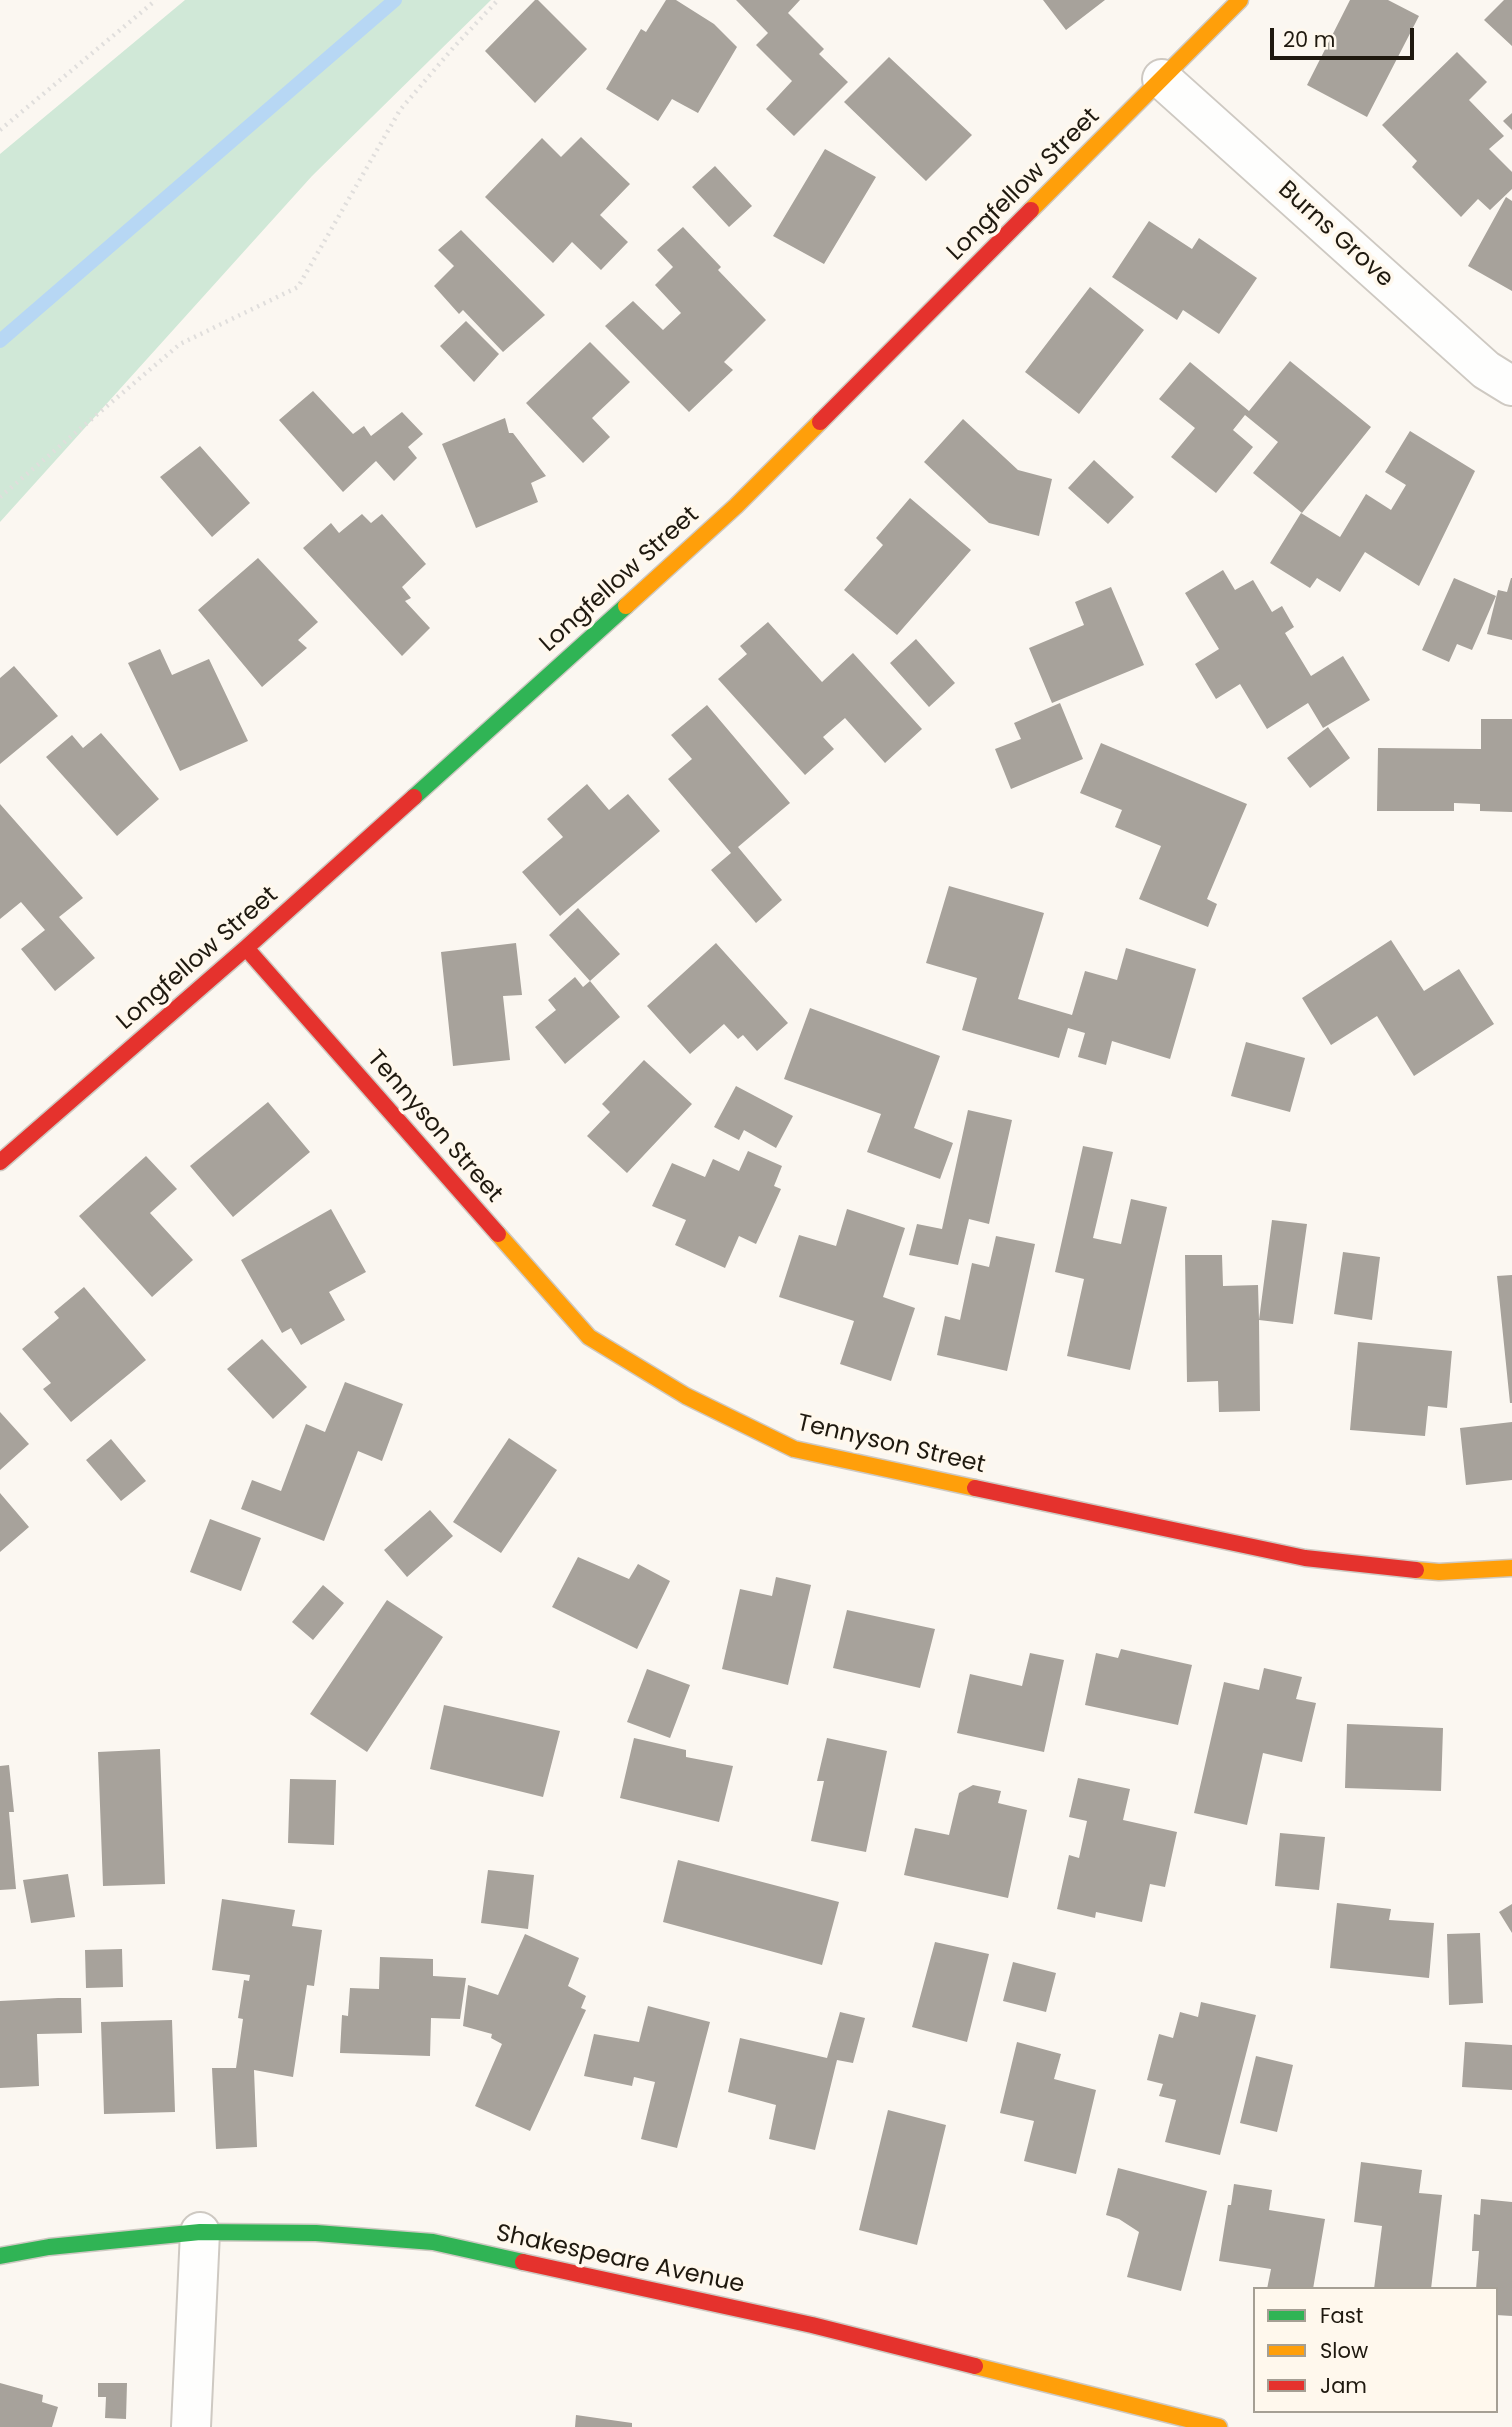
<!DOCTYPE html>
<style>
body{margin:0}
#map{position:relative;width:1512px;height:2427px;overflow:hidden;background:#fbf7f1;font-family:Poppins,sans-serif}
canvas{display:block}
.legend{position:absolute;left:1253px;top:2287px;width:245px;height:126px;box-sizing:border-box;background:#fff8ed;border:2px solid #a59f94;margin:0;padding:9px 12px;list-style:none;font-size:21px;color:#1f190f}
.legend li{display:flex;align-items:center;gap:14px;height:35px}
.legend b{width:35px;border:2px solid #a59f94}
.scale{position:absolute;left:1270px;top:28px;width:144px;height:32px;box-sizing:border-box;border:4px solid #1f190f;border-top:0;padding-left:9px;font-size:21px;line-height:24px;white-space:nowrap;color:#1f190f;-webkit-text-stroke:5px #fff8ed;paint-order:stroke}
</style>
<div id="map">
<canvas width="1512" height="2427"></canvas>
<ul class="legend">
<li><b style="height:9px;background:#30b455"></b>Fast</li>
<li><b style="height:9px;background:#ff9f0a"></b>Slow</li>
<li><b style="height:9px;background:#e5322d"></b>Jam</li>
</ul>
<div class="scale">20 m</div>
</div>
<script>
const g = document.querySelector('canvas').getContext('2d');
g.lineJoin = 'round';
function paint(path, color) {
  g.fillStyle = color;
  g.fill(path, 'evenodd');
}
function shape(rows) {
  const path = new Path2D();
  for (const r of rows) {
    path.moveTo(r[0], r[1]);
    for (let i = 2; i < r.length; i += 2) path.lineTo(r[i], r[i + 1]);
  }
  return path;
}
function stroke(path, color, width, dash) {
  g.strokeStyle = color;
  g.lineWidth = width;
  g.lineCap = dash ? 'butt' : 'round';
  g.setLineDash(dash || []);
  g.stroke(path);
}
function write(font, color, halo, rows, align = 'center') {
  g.font = font + ' Poppins,sans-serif';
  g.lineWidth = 7;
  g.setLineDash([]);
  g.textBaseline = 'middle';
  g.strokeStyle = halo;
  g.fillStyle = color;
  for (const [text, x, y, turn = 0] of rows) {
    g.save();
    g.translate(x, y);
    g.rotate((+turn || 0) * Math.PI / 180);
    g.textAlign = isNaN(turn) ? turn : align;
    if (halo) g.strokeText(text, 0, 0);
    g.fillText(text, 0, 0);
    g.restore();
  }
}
paint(shape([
 [185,0,491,0,312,176,0,522,0,154]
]), '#d0e8d7');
stroke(shape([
 [0,341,395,0]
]), '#b7d7f4', 14);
paint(shape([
 [535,0,538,0,587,49,535,103,485,51],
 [666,0,676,0,714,24,737,47,698,113,672,99,658,121,606,89,641,29,646,32],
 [736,0,800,0,788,13,824,49,819,54,848,82,794,136,766,109,792,81,756,45,768,33],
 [1043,0,1105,0,1066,30],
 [1350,0,1388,0,1419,16,1367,117,1307,85],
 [1504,0,1512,0,1512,46,1484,20],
 [1457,52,1487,82,1469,100,1504,136,1489,149,1512,172,1512,189,1490,210,1478,199,1461,217,1412,167,1417,161,1382,125],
 [889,57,972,135,926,181,844,102],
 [1512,113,1512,130,1503,121],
 [581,137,630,184,600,215,628,242,601,270,572,242,553,263,485,197,542,138,561,157],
 [825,149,876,177,824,264,773,236],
 [715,166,752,206,729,227,692,187],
 [1506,197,1512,201,1512,291,1468,266],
 [1149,221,1192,249,1199,238,1257,278,1219,334,1183,310,1177,320,1112,277],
 [683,227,721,267,718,270,766,320,724,362,733,370,689,412,605,326,633,301,663,330,681,313,655,285,673,267,657,250],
 [461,230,545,315,503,352,463,310,459,314,434,286,454,266,438,250],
 [1090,287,1144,330,1079,414,1025,372],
 [466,321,499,354,474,382,440,346],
 [590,342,630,382,592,418,610,437,583,463,526,403],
 [1290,361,1371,427,1302,513,1253,473,1278,442,1245,415,1233,430,1253,447,1216,493,1171,457,1195,428,1159,399,1190,362,1249,411],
 [313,391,353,434,364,426,371,436,402,412,423,434,408,447,417,458,394,481,376,461,343,492,279,420],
 [505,418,509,433,513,433,546,476,531,483,538,502,476,528,442,444],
 [963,419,1018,470,1052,479,1039,536,989,523,924,462],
 [1410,431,1475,471,1419,586,1365,552,1340,592,1317,578,1310,588,1270,563,1301,513,1340,537,1366,494,1391,510,1406,485,1385,472],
 [200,446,250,503,212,537,160,477],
 [1094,460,1134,497,1108,524,1068,488],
 [910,498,971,550,897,635,844,590,883,545,876,538],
 [362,514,371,523,382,514,426,564,402,587,411,598,405,601,430,628,402,656,303,548,331,523,339,533],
 [258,558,318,622,298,640,307,648,262,687,198,610],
 [1223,570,1235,590,1253,580,1272,612,1282,606,1294,627,1285,633,1311,676,1343,656,1370,700,1323,728,1308,703,1267,729,1240,684,1216,699,1195,664,1219,649,1185,593],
 [1454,578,1496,596,1472,650,1457,644,1449,662,1422,650],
 [1511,578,1512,578,1512,640,1487,634,1498,590,1507,592],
 [1111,587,1144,665,1052,703,1029,648,1084,625,1075,602],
 [768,622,822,682,853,653,922,729,885,763,845,718,823,737,834,749,805,775,718,679,747,654,740,646],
 [916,639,955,683,929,707,890,663],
 [160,649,172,675,209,659,248,741,180,771,128,663],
 [14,666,58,716,0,764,0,678],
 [1060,703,1083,759,1011,789,995,749,1021,739,1014,723],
 [707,705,790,803,738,847,782,900,756,923,711,870,731,853,668,779,692,759,671,735],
 [1481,719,1512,719,1512,812,1480,811,1480,804,1454,803,1454,811,1377,811,1378,748,1481,749],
 [1328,727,1350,758,1310,788,1287,758],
 [101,733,159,799,117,836,46,757,72,735,83,748],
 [1101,743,1247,804,1207,899,1217,904,1208,927,1139,899,1161,846,1115,827,1122,810,1080,793],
 [587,784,609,810,628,794,660,831,560,916,522,872,563,837,547,819],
 [0,804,83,898,59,917,95,958,55,991,21,949,45,930,21,902,0,919],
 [949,886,1044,913,1018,999,1072,1015,1085,971,1117,980,1126,948,1196,969,1170,1059,1112,1041,1106,1065,1078,1057,1085,1033,1068,1028,1059,1058,962,1030,977,978,926,963],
 [578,908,620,954,590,981,549,935],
 [1391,940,1424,991,1459,969,1494,1024,1414,1076,1377,1016,1331,1045,1302,998],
 [516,943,522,995,503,996,510,1060,453,1066,441,952],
 [716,943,788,1023,757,1051,743,1035,738,1039,724,1024,690,1054,647,1006],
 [575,977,583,987,590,981,620,1017,565,1064,535,1027,556,1010,548,1000],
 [810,1008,940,1056,914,1128,953,1143,940,1179,867,1152,881,1114,784,1079],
 [1246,1042,1305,1058,1290,1112,1231,1096],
 [644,1060,692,1104,627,1173,587,1136,610,1112,602,1104],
 [736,1086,793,1116,776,1148,744,1130,739,1140,714,1127],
 [268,1102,310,1152,233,1217,190,1166],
 [968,1110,1012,1120,989,1224,969,1219,958,1265,909,1255,917,1224,942,1229],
 [1083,1146,1113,1152,1093,1238,1121,1244,1131,1199,1167,1207,1130,1370,1067,1356,1084,1279,1055,1272],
 [748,1151,782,1166,774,1186,781,1189,756,1244,739,1236,725,1268,675,1245,686,1220,652,1206,672,1163,705,1177,713,1159,739,1171],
 [146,1156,177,1189,150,1213,193,1260,152,1297,79,1216],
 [331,1209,366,1272,329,1292,345,1320,301,1345,291,1328,282,1333,241,1260],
 [847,1209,905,1228,883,1297,915,1308,891,1381,840,1364,854,1321,779,1297,799,1235,836,1246],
 [1272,1220,1307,1224,1293,1324,1259,1320,1260,1411,1219,1412,1218,1381,1187,1382,1185,1255,1222,1255,1223,1286,1258,1285,1259,1320],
 [996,1236,1035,1244,1007,1371,937,1355,945,1316,960,1320,972,1263,989,1267],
 [1343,1252,1380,1257,1372,1320,1334,1314],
 [1512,1275,1512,1403,1510,1403,1497,1276],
 [84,1287,146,1360,71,1422,43,1389,51,1383,22,1349,59,1318,54,1312],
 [262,1339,307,1387,273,1419,227,1369],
 [1358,1342,1452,1351,1447,1408,1428,1406,1425,1436,1350,1430],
 [345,1382,403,1404,382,1461,358,1451,324,1541,241,1509,252,1480,281,1491,306,1424,325,1432],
 [0,1412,29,1444,0,1470],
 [1512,1422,1512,1480,1466,1485,1460,1428],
 [509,1438,557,1470,501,1553,453,1522],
 [111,1439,146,1481,121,1501,86,1460],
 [0,1493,29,1527,0,1552],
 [430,1510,453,1536,407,1577,384,1550],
 [210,1519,261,1538,241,1591,190,1572],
 [578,1557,629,1579,638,1564,670,1581,637,1649,552,1607],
 [776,1577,811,1585,788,1685,722,1669,740,1589,772,1596],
 [323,1585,344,1603,313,1640,292,1622],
 [387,1600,443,1637,367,1752,310,1714],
 [847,1610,935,1629,920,1688,833,1668],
 [1121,1649,1192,1665,1178,1725,1085,1705,1096,1653,1118,1658],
 [1030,1653,1064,1660,1044,1752,957,1733,970,1674,1022,1686],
 [1264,1668,1302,1677,1296,1699,1316,1703,1302,1762,1263,1753,1247,1825,1194,1813,1224,1682,1259,1690],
 [647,1669,690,1685,670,1738,627,1722],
 [444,1705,560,1731,543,1797,430,1769],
 [1347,1724,1443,1728,1441,1791,1345,1788],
 [634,1738,686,1750,686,1757,733,1766,719,1822,620,1798],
 [827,1738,887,1751,866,1852,811,1841,824,1781,817,1781],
 [160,1749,165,1884,103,1886,98,1752],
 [9,1765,14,1812,9,1812,16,1889,0,1890,0,1766],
 [1078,1778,1130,1789,1123,1820,1177,1832,1165,1887,1150,1884,1142,1922,1096,1912,1095,1918,1057,1909,1069,1855,1079,1858,1087,1821,1069,1817],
 [290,1779,336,1780,334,1845,288,1843],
 [973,1785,1001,1791,998,1803,1027,1810,1008,1898,904,1875,915,1828,949,1835,959,1793],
 [1280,1833,1325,1837,1319,1890,1275,1886],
 [678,1860,839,1902,822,1965,663,1922],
 [488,1870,534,1875,528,1929,481,1923],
 [68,1874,75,1917,31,1923,23,1880],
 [222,1899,295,1910,292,1926,322,1930,314,1986,307,1985,293,2077,254,2070,257,2147,216,2149,212,2068,236,2068,243,2019,238,2018,244,1980,249,1981,250,1975,212,1970],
 [1337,1903,1391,1909,1389,1920,1434,1923,1429,1978,1330,1968],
 [1512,1904,1512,1933,1499,1912],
 [1480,1933,1483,2003,1449,2005,1447,1934],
 [525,1934,579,1958,568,1986,586,1996,581,2008,586,2010,530,2131,475,2106,502,2044,491,2038,492,2034,463,2026,468,1985,498,1995],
 [935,1942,989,1954,967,2042,912,2027],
 [122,1949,123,1987,86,1988,85,1950],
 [380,1957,433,1959,433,1976,466,1978,460,2019,431,2018,430,2056,340,2053,342,2015,348,2016,350,1988,379,1989],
 [1013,1962,1056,1973,1046,2012,1003,2001],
 [58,1998,81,1998,82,2033,37,2034,39,2086,0,2088,0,2001],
 [1201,2002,1256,2015,1220,2155,1165,2142,1176,2100,1159,2096,1163,2084,1147,2080,1159,2034,1173,2038,1180,2012,1198,2017],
 [648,2006,710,2022,677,2148,641,2139,655,2082,634,2077,632,2086,584,2076,594,2034,639,2042],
 [840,2012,865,2018,853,2063,837,2060,815,2150,769,2139,776,2105,728,2092,740,2038,827,2058],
 [172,2020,175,2112,104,2114,101,2022],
 [1017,2042,1061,2054,1054,2079,1096,2090,1076,2174,1024,2161,1034,2121,1000,2113],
 [1465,2042,1512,2045,1512,2090,1462,2087],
 [1256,2056,1293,2065,1277,2132,1240,2123],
 [888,2110,946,2125,917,2245,859,2230],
 [1361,2162,1422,2170,1419,2193,1442,2195,1431,2289,1374,2289,1382,2226,1354,2222],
 [1118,2168,1207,2191,1181,2291,1127,2277,1139,2232,1119,2219,1106,2215],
 [1234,2184,1272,2190,1269,2210,1325,2219,1313,2289,1267,2289,1271,2269,1219,2261,1228,2205,1231,2205],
 [1481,2199,1512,2202,1512,2316,1496,2315,1496,2289,1476,2289,1479,2251,1472,2251,1474,2214,1480,2215],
 [0,2383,43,2395,42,2402,58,2407,52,2427,0,2427],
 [98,2383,127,2383,126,2419,105,2418,106,2397,98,2397],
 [576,2415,632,2423,632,2427,575,2427]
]), '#a7a29b');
const street = shape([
 [1162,79,1486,370,1512,386],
 [191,2427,200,2232]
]);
const fast = shape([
 [414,797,626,606],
 [0,2256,49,2247,200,2232,316,2233,433,2242,523,2262]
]);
const slow = shape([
 [1031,210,1240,0],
 [626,606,736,506,820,422],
 [498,1234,589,1337,686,1396,794,1449,975,1488],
 [1416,1570,1439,1572,1512,1568],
 [975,2366,1219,2427]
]);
const jam = shape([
 [820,422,1031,210],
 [246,948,498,1234],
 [0,1162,246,948,414,797],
 [975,1488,1305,1558,1416,1570],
 [523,2262,812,2325,975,2366]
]);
stroke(street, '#cec9c2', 42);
stroke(fast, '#cec9c2', 19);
stroke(slow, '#cec9c2', 19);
stroke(jam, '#cec9c2', 19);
stroke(shape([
 [0,130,156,0],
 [0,497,180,344,298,287,400,110,453,48,498,0]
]), '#e0dedc', 4.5, [2, 5]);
stroke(street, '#fefefd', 38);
stroke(fast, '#30b455', 16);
stroke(slow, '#ff9f0a', 16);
stroke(jam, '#e5322d', 16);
write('24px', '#1f190f', '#fff8ed', [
 ["Longfellow Street",1024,185,-45],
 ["Burns Grove",1335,235,42],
 ["Longfellow Street",620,580,-42],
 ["Longfellow Street",198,959,-41],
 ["Tennyson Street",434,1127,49],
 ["Tennyson Street",891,1445,13],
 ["Shakespeare Avenue",620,2260,12]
]);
</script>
